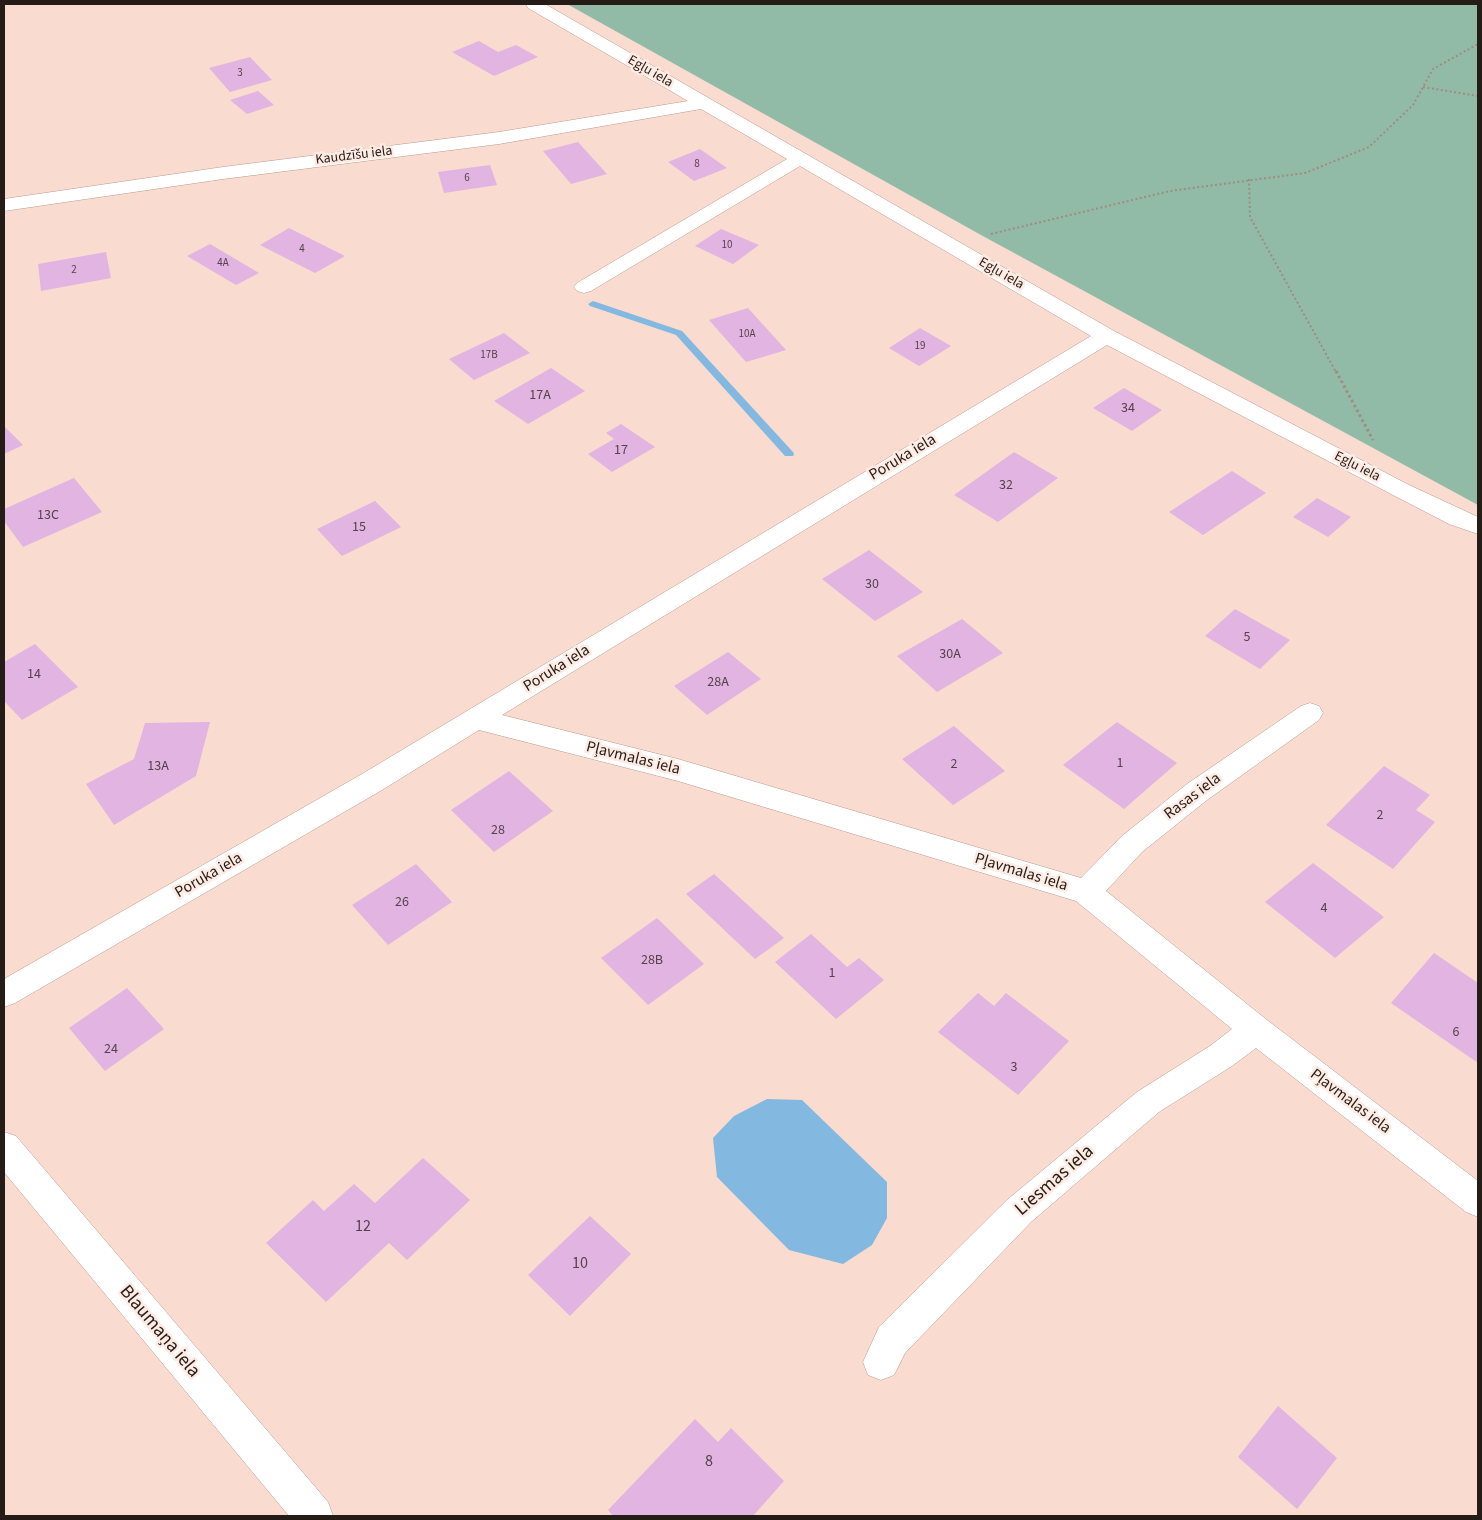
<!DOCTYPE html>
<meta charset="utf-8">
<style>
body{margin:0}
#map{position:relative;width:1482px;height:1520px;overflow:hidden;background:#f9dbcf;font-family:"Source Sans 3",sans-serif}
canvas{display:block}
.frame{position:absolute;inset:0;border:5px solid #261c17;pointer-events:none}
</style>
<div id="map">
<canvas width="1482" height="1520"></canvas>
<div class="frame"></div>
</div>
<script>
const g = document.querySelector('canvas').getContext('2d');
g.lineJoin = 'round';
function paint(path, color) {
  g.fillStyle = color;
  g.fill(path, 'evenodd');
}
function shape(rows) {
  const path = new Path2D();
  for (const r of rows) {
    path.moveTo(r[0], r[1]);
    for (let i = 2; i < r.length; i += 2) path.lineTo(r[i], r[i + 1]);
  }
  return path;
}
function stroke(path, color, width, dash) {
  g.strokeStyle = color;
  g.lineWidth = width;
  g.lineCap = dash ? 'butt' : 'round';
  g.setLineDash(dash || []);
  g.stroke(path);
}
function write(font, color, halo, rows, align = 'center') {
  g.font = font + ' "Source Sans 3",sans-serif';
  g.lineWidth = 5;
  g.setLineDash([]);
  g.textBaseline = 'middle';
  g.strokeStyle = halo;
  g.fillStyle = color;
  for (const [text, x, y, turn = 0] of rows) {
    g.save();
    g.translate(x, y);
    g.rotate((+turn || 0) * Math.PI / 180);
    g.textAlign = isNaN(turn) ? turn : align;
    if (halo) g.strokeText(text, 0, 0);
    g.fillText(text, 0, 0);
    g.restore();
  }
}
paint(shape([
 [567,4,1478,4,1478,505,981,235]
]), '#92bba7');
paint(shape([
 [767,1099,802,1100,887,1182,887,1218,872,1245,843,1264,789,1250,717,1177,713,1138,734,1116]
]), '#83b8e1');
paint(shape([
 [593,301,682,331,793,452,794,454,793,456,785,456,676,335,590,306,588,304,593,301]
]), '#83b8e1');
paint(shape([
 [479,41,498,52,516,45,538,57,494,76,452,52],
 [250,57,272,80,230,92,209,68],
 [258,91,274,105,247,114,230,100],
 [578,142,607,174,571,184,543,151],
 [700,149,727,168,694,181,668,162],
 [490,165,497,185,444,193,438,172],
 [289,228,345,256,315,273,260,245],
 [721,229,759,245,733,264,695,246],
 [210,244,259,273,236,285,187,256],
 [106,252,111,278,41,291,38,264],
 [748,308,786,350,746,362,709,320],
 [920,328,951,346,919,366,889,348],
 [504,333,530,353,474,380,449,359],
 [551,368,585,391,528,424,494,401],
 [1124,388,1162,410,1132,431,1093,408],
 [621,424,655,447,612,472,588,454,614,439,606,433],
 [4,426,23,445,4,454],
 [1014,452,1058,478,998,522,954,495],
 [1232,471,1266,493,1203,535,1169,512],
 [74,478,102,512,23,547,4,521,4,509],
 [1317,498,1351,517,1328,537,1293,517],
 [375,501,401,527,342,556,317,529],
 [869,550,923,592,875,621,822,579],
 [1235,609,1290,640,1260,669,1205,636],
 [962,619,1003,653,937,692,897,656],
 [35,644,78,687,22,720,4,701,4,662],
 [728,652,761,679,707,715,674,686],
 [210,722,196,776,114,825,86,784,134,759,145,723],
 [1117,722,1177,763,1124,809,1063,765],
 [954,726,1005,771,953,805,902,759],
 [1384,766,1430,795,1416,810,1435,822,1393,869,1326,825],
 [509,771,553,811,494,852,451,810],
 [1313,863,1384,917,1335,958,1265,902],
 [416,864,452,902,388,945,352,905],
 [714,874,784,938,755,959,686,894],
 [657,918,704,964,648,1005,601,958],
 [811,934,847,967,859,958,884,980,836,1019,775,962],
 [1434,953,1478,983,1478,1063,1391,1003],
 [127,988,164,1029,105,1071,69,1028],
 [978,993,994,1006,1006,993,1069,1041,1018,1095,938,1032],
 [423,1158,470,1200,407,1260,389,1243,326,1302,266,1243,313,1200,324,1211,354,1184,375,1203],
 [590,1216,631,1254,570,1316,528,1275],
 [1278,1406,1337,1458,1297,1509,1238,1457],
 [695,1419,718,1442,731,1428,784,1481,753,1516,613,1516,608,1510]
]), '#e2b4e2');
const street = shape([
 [526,4,545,4,1114,331,1409,485,1478,517,1478,534,1449,524,1393,495,1107,345,502,715,678,759,1081,878,1122,836,1187,784,1301,706,1310,703,1319,706,1323,713,1319,720,1207,800,1142,852,1106,891,1267,1020,1478,1181,1478,1217,1466,1212,1256,1048,1232,1066,1159,1112,1031,1222,905,1353,894,1375,881,1380,868,1375,863,1362,879,1327,1007,1200,1137,1092,1210,1046,1232,1029,1076,901,678,781,479,730,382,790,15,1003,4,1007,4,979,362,774,1091,336,800,166,591,291,584,293,577,291,574,287,577,283,787,159,701,109,499,144,223,179,4,211,4,199,223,167,499,132,688,101,528,8,526,4],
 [4,1132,16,1136,328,1502,333,1516,289,1516,4,1172,4,1132]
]);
stroke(street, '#b79b90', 1);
stroke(shape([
 [1423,87,1478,96],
 [1249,179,1250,217,1336,372],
 [991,234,1170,191,1305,173,1369,147,1413,105,1433,69,1478,44]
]), '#a08b82', 2, [2, 2.5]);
stroke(shape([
 [1336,371,1373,440]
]), '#a08b82', 3, [2.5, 3]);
paint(street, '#fff');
write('11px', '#55424a', null, [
 ["3",240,74],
 ["8",697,165],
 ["6",467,179],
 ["10",727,246],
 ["4",302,250],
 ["4A",223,264],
 ["2",74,271],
 ["10A",747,335],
 ["19",920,347],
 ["17B",489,356]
]);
write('14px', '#261c17', '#feebe4', [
 ["Egļu iela",650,72,30],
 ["Kaudzīšu iela",354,156,-7],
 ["Egļu iela",1001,274,30],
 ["Egļu iela",1357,467,27]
]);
write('14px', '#55424a', null, [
 ["17A",540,396],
 ["34",1128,409],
 ["17",621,451],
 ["32",1006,486],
 ["13C",48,516],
 ["15",359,528],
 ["30",872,585],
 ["5",1247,638],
 ["30A",950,655],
 ["14",34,675],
 ["28A",718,683],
 ["1",1120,764],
 ["2",954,765],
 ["13A",158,767],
 ["2",1380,816],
 ["28",498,831],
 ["26",402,903],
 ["4",1324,909],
 ["28B",652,961],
 ["1",832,974],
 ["6",1456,1033],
 ["24",111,1050],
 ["3",1014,1068]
]);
write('16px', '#261c17', '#feebe4', [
 ["Poruka iela",903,458,-31],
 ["Poruka iela",557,669,-32],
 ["Pļavmalas iela",633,759,14],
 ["Rasas iela",1193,797,-37],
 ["Pļavmalas iela",1021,873,17],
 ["Poruka iela",209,876,-30],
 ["Pļavmalas iela",1350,1102,37]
]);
write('16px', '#55424a', null, [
 ["12",363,1227],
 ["10",580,1264],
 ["8",709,1462]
]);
write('19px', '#261c17', '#feebe4', [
 ["Liesmas iela",1055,1181,-41],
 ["Blaumaņa iela",159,1332,50]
]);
</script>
